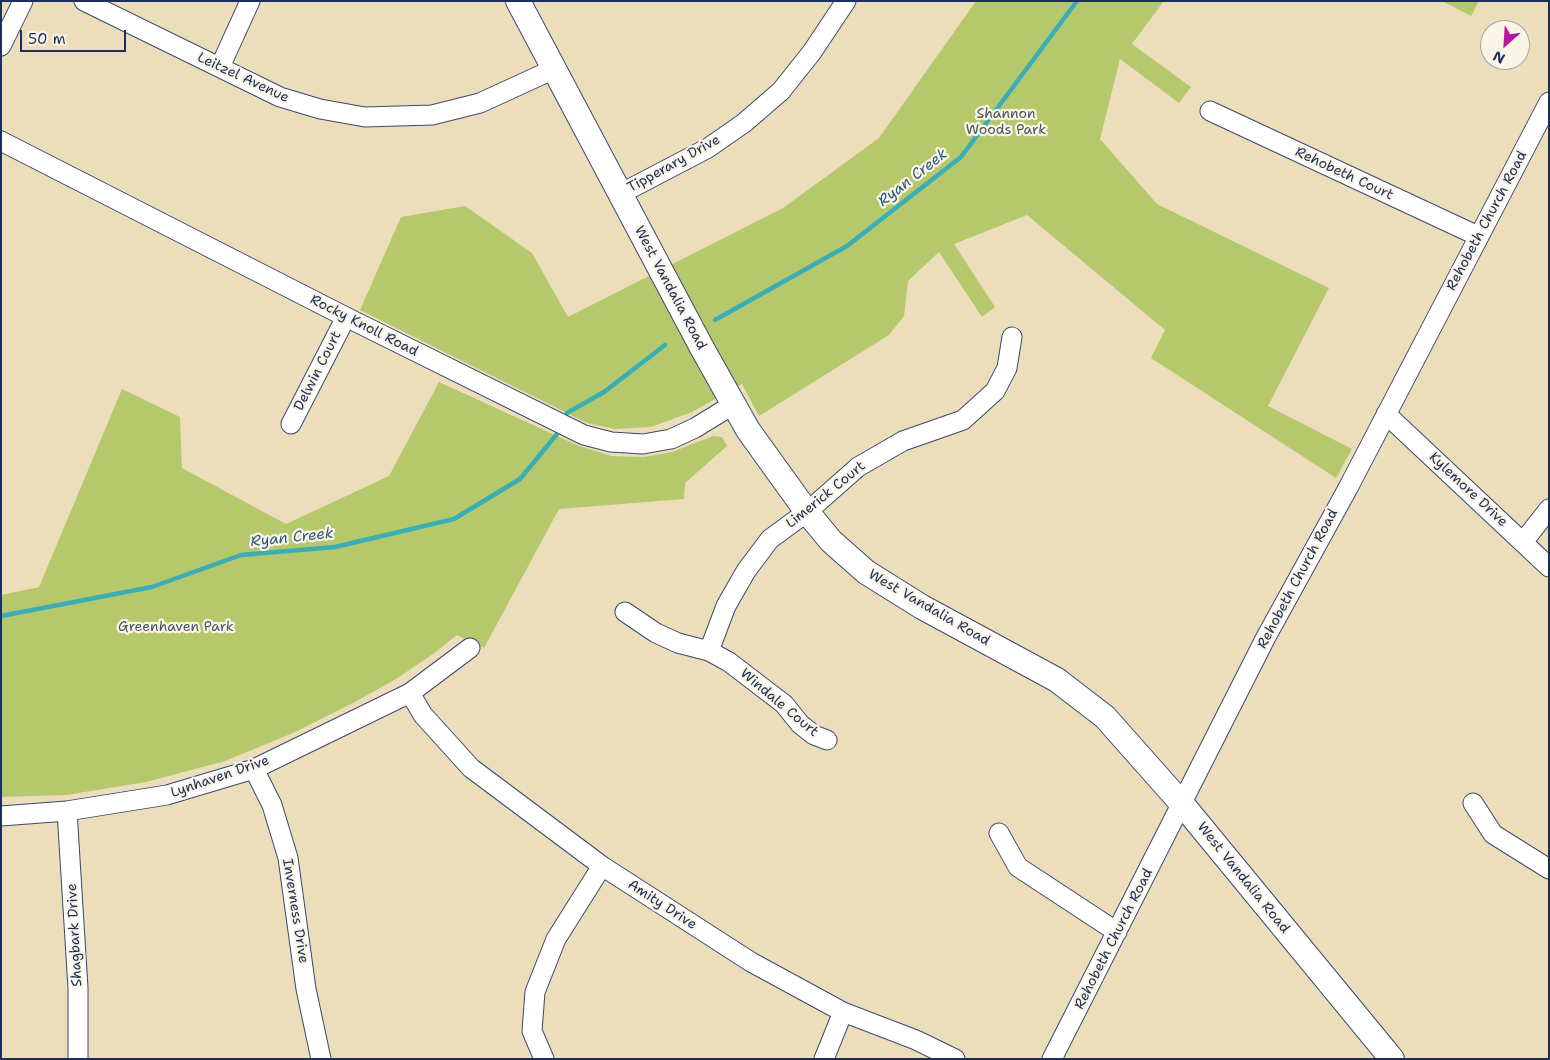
<!DOCTYPE html>
<style>
body{margin:0}
#map{position:relative;width:1550px;height:1060px;overflow:hidden;background:#ecdeba;font-family:"Shantell Sans",sans-serif}
canvas{display:block}
.frame{position:absolute;inset:0;border:2px solid #1b2f5e;pointer-events:none}
.north{position:absolute;left:1480px;top:20px;width:50px;height:50px;box-sizing:border-box;background:#fcf5e5;border:1px solid #a2a6af;border-radius:50%;rotate:206deg;font-size:14px;font-weight:700;line-height:20px;text-align:center;color:#1b2f5e}
.north::after{content:'';display:block;margin:auto;width:18px;height:22px;background:#b5179e;clip-path:polygon(50% 0,100% 100%,50% 72%,0 100%)}
.scale{position:absolute;left:20px;top:30px;width:106px;height:22px;box-sizing:border-box;border:2px solid #1b2f5e;border-top:0;padding-left:6px;font-size:15px;line-height:18px;white-space:nowrap;color:#1b2f5e;-webkit-text-stroke:4px #fcf5e5;paint-order:stroke}
</style>
<div id="map">
<canvas width="1550" height="1060"></canvas>
<div class="frame"></div>
<div class="north">N</div>
<div class="scale">50 m</div>
</div>
<script>
const g = document.querySelector('canvas').getContext('2d');
g.lineJoin = 'round';
function paint(path, color) {
  g.fillStyle = color;
  g.fill(path, 'evenodd');
}
function shape(rows) {
  const path = new Path2D();
  for (const r of rows) {
    path.moveTo(r[0], r[1]);
    for (let i = 2; i < r.length; i += 2) path.lineTo(r[i], r[i + 1]);
  }
  return path;
}
function stroke(path, color, width, dash) {
  g.strokeStyle = color;
  g.lineWidth = width;
  g.lineCap = dash ? 'butt' : 'round';
  g.setLineDash(dash || []);
  g.stroke(path);
}
function write(font, color, halo, rows, align = 'center') {
  g.font = font + ' "Shantell Sans",sans-serif';
  g.lineWidth = 4.5;
  g.setLineDash([]);
  g.textBaseline = 'middle';
  g.strokeStyle = halo;
  g.fillStyle = color;
  for (const [text, x, y, turn = 0] of rows) {
    g.save();
    g.translate(x, y);
    g.rotate((+turn || 0) * Math.PI / 180);
    g.textAlign = isNaN(turn) ? turn : align;
    if (halo) g.strokeText(text, 0, 0);
    g.fillText(text, 0, 0);
    g.restore();
  }
}
paint(shape([
 [976,1,1164,1,1132,44,1191,87,1179,103,1120,59,1100,139,1157,204,1329,288,1268,406,1352,449,1336,478,1151,358,1165,330,1027,215,954,244,995,307,982,317,939,252,908,281,904,316,889,335,759,416,742,384,692,412,651,427,615,429,587,423,360,310,401,217,465,206,532,253,568,317,783,208,879,138],
 [1442,1,1479,1,1471,16],
 [439,382,579,446,612,456,644,457,672,452,713,436,722,437,727,446,685,483,684,499,559,509,484,648,457,635,433,654,396,679,355,702,293,733,225,761,146,782,66,795,1,797,1,595,39,587,122,389,180,417,182,468,286,524,389,476]
]), '#b6c86c');
stroke(shape([
 [715,320,847,246,961,157,1077,1],
 [567,413,604,392,665,345],
 [1,616,152,587,241,555,335,547,454,519,520,479,557,434]
]), '#3badb5', 4.5);
const minor = shape([
 [84,1,280,97,320,109,365,117,432,115,480,103,554,69],
 [1,46,23,1],
 [220,67,250,1],
 [1210,111,1478,236],
 [1,141,346,317,584,435,611,442,643,444,671,439,695,428,734,404],
 [620,194,708,148,744,123,781,91,812,52,846,1],
 [1386,414,1549,567],
 [291,424,346,317],
 [1523,542,1549,509],
 [625,612,656,633,678,643,709,651,729,662,784,704,800,724,814,735,827,740],
 [709,651,726,606,746,571,770,539,807,512,858,467,903,441,963,420,995,391,1007,368,1012,337],
 [410,693,423,715,471,768,602,866,751,962,843,1012,916,1040,955,1059],
 [254,769,272,805,288,858,306,989,321,1059],
 [1473,803,1493,834,1549,869],
 [67,811,78,988,78,1059],
 [1,816,67,811,167,795,254,769,410,693,470,648],
 [999,833,1018,867,1117,932],
 [544,1059,532,1031,535,992,556,939,602,866],
 [824,1059,843,1012],
 [1052,1059,1266,637,1348,488,1549,102]
]);
const major = shape([
 [518,1,702,348,748,430,807,512,831,541,866,572,922,607,1057,680,1105,717,1183,805,1392,1059]
]);
stroke(minor, '#3a496c', 21);
stroke(major, '#3a496c', 26);
stroke(minor, '#fff', 19);
stroke(major, '#fff', 24);
write('14px', '#1b2f5e', '#fcf5e5', [
 ["Leitzel Avenue",243,78,25],
 ["Tipperary Drive",674,164,-29],
 ["Rehobeth Court",1344,174,25],
 ["Rehobeth Church Road",1487,221,-62],
 ["West Vandalia Road",670,288,62],
 ["Rocky Knoll Road",364,326,27],
 ["Delwin Court",318,371,-63],
 ["Kylemore Drive",1468,490,43],
 ["Limerick Court",826,495,-39],
 ["Rehobeth Church Road",1298,579,-62],
 ["West Vandalia Road",929,608,30],
 ["Windale Court",779,703,40],
 ["Lynhaven Drive",220,777,-19],
 ["West Vandalia Road",1243,878,51],
 ["Amity Drive",662,905,33],
 ["Inverness Drive",295,911,81],
 ["Shagbark Drive",75,935,-93],
 ["Rehobeth Church Road",1114,939,-63]
]);
write('14px', '#425562', '#fcf5e5', [
 ["Shannon",1006,114],
 ["Woods Park",1006,130],
 ["Greenhaven Park",176,627]
]);
write('italic 15px', '#265b7c', '#fcf5e5', [
 ["Ryan Creek",913,178,-38],
 ["Ryan Creek",292,538,-6]
]);
</script>
